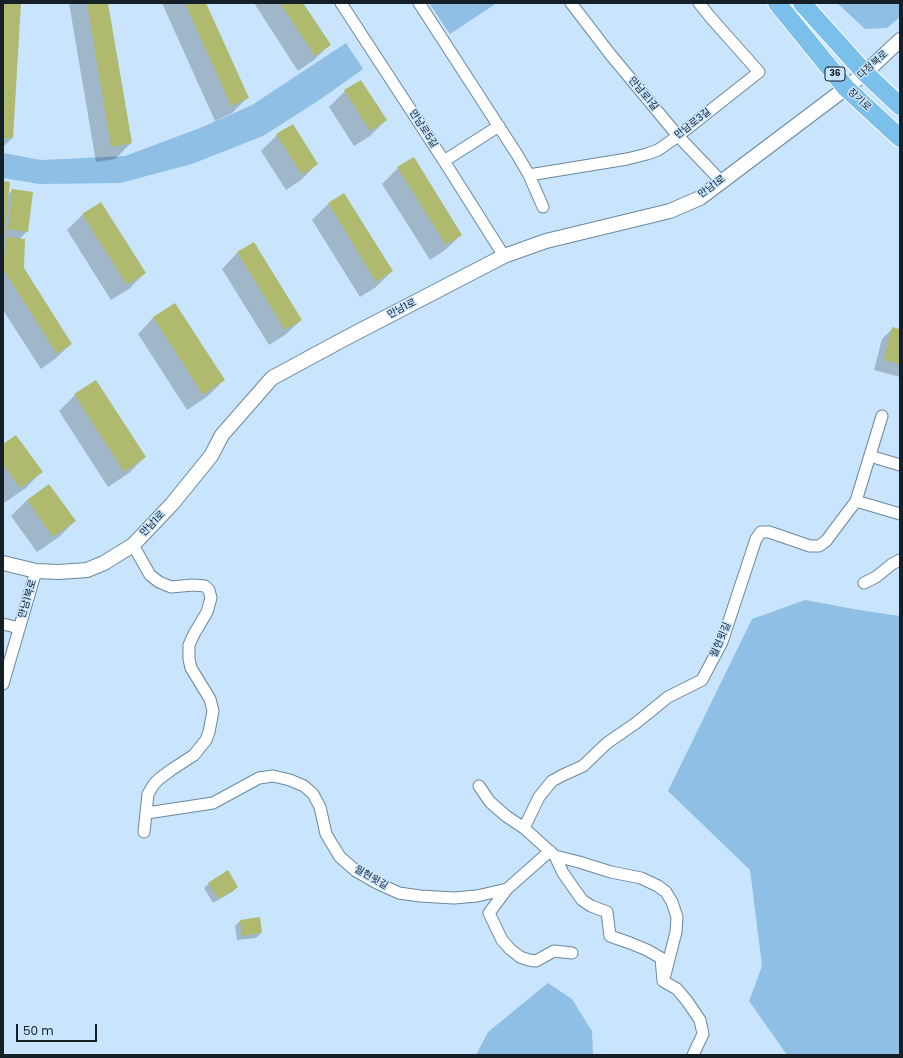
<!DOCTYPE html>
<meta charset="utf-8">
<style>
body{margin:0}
#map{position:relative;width:903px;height:1058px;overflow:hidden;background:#c8e5fd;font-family:Poppins,sans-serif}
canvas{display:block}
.frame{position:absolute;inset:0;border:4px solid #141f28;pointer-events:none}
.scale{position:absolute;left:16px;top:1024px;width:81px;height:18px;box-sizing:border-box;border:2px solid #141f28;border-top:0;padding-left:5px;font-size:12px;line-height:14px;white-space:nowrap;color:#141f28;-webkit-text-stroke:3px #c8e5fd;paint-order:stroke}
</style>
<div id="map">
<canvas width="903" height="1058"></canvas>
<div class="frame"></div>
<div class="scale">50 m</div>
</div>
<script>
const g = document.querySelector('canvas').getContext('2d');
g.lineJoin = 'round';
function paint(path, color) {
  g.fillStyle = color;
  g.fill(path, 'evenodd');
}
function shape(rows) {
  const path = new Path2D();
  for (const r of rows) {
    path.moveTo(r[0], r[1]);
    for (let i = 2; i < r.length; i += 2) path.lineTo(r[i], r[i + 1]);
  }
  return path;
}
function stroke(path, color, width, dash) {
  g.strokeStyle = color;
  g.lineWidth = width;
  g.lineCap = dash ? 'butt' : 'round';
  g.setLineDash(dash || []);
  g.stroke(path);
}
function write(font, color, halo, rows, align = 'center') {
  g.font = font + ' Poppins,"Noto Sans KR",sans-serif';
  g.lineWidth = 3;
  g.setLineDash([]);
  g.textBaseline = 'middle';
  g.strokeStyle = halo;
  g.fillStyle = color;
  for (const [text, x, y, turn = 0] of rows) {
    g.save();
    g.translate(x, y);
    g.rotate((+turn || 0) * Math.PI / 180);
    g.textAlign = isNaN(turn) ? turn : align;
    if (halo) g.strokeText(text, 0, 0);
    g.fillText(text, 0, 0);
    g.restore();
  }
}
paint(shape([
 [429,3,497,3,450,34],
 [837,3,900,3,900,17,887,28,865,29],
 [346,43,363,69,321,99,263,136,192,164,120,183,39,184,3,178,3,153,41,160,125,156,200,128,252,105],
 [805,600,859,610,900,616,900,1055,787,1055,749,1001,762,966,750,870,668,791,752,619],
 [548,983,572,999,592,1031,593,1055,476,1055,488,1032]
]), '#90bfe5');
paint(shape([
 [3,3,20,3,12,138,3,147],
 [69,3,107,3,131,143,115,159,96,162],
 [162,3,205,3,248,97,232,113,215,121],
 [254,3,302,3,330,44,314,60,298,71],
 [345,91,386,120,370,136,354,146,329,107],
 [277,135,317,164,301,180,286,190,261,151],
 [398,168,461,235,445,250,430,260,382,184],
 [3,182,8,195,12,190,27,231,20,239,23,268,71,344,55,359,41,369,3,310],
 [344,194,392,271,376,287,360,297,312,220,328,204],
 [101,203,145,273,129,289,111,300,67,230,82,215],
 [253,243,301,320,285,335,269,345,222,269,237,253],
 [175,304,224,380,208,396,187,410,138,334,153,318],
 [893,328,900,330,900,377,874,370,882,339],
 [96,381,145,457,129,473,108,487,59,411,75,395],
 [3,445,41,472,26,488,4,503,3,502],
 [49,485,75,521,59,537,37,552,11,516,27,500],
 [209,883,237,887,232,892,213,903,204,888],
 [259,919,261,933,256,938,237,940,235,926,240,921]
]), '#0003');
paint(shape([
 [3,3,21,3,13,138,3,138],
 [87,3,108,3,132,143,111,147],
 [185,3,206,3,249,98,231,106],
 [280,3,303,3,331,45,315,56],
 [361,80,387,120,370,131,344,90],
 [293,124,318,164,302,175,276,134],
 [414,157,462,235,446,245,397,167],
 [3,181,10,182,4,240,3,240],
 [12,189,33,192,28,232,8,229],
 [344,193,393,271,376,282,328,203],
 [101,202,146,273,127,285,82,214],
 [6,237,25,239,24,268,72,344,57,354,3,269],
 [254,242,302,320,285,330,237,252],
 [175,303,225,380,203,395,153,317],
 [892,327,900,329,900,364,884,360],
 [96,380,146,457,124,472,74,394],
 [16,435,43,472,20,488,3,464,3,444],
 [49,484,76,521,53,537,27,500],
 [228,870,238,887,219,899,208,883],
 [260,917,262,933,242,936,240,920]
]), '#afba6e');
const minor = shape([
 [341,3,444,161,504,256],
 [419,3,518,156,529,175,543,207],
 [571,3,610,54,678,136,721,181],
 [444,161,499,126],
 [529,175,627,159,647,154,658,150,678,136,759,72,711,18,699,3],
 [870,456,900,465],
 [856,501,882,416],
 [133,545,150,575,159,582,171,587,193,585,205,586,209,590,211,598,207,612,194,634,189,645,189,659,191,668,210,699,213,711,209,732,206,740,194,755,171,770,159,779,154,784,148,794,144,832],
 [864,583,876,577,892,564,900,560],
 [3,624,19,628],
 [3,684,36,571],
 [479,786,490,802,506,816,524,828,555,856,563,873,582,900,591,906,607,912,610,936,630,943,647,950,661,958,663,981,677,989,687,1001,700,1020,703,1034,693,1055],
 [147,813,213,803,259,778,273,776,290,780,304,786,313,794,320,807,326,834,332,844,340,857,356,871,377,883,399,893,420,896,454,898,477,896,507,889,550,851],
 [524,828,539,797,552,781,563,775,583,766,607,743,636,723,668,697,702,680,722,642,756,539,761,532,769,532,810,546,819,546,826,541,856,501,900,514],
 [555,856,579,862,611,872,641,878,658,886,666,892,672,902,677,917,676,932,665,975],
 [507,889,489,913,502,940,510,949,520,957,529,960,536,961,554,951,572,953]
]);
const tertiary = shape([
 [3,563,36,571,59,572,87,570,104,563,133,545,172,504,211,456,222,435,272,378,344,339,504,256,546,241,670,211,700,198,846,88,865,73,900,40]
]);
const primary = shape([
 [777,3,846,88,900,138],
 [802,3,865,73,900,106]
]);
stroke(minor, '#6c879c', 13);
stroke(tertiary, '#6c879c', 16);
stroke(primary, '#fff', 20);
stroke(minor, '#fff', 11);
stroke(tertiary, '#fff', 14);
stroke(primary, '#7bbfeb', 18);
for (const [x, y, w] of [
 [835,74,20]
]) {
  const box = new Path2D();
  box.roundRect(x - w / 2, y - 7, w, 14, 3);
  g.fillStyle = '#c8e5fd';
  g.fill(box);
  stroke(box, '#141f28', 1);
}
write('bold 9px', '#141f28', null, [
 ["36",835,74]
]);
write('10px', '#141f28', '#c8e5fd', [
 ["다정북로",873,65,-42],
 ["만남로1길",643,94,50],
 ["장기로",859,100,43],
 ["만남로3길",693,124,-38],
 ["만남로5길",423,129,57],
 ["만남1로",712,187,-36],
 ["만남1로",402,309,-27],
 ["만남1로",153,524,-46],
 ["만남1북로",28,599,-73],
 ["월현윗길",721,640,-67],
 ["월현윗길",371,878,30]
]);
</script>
